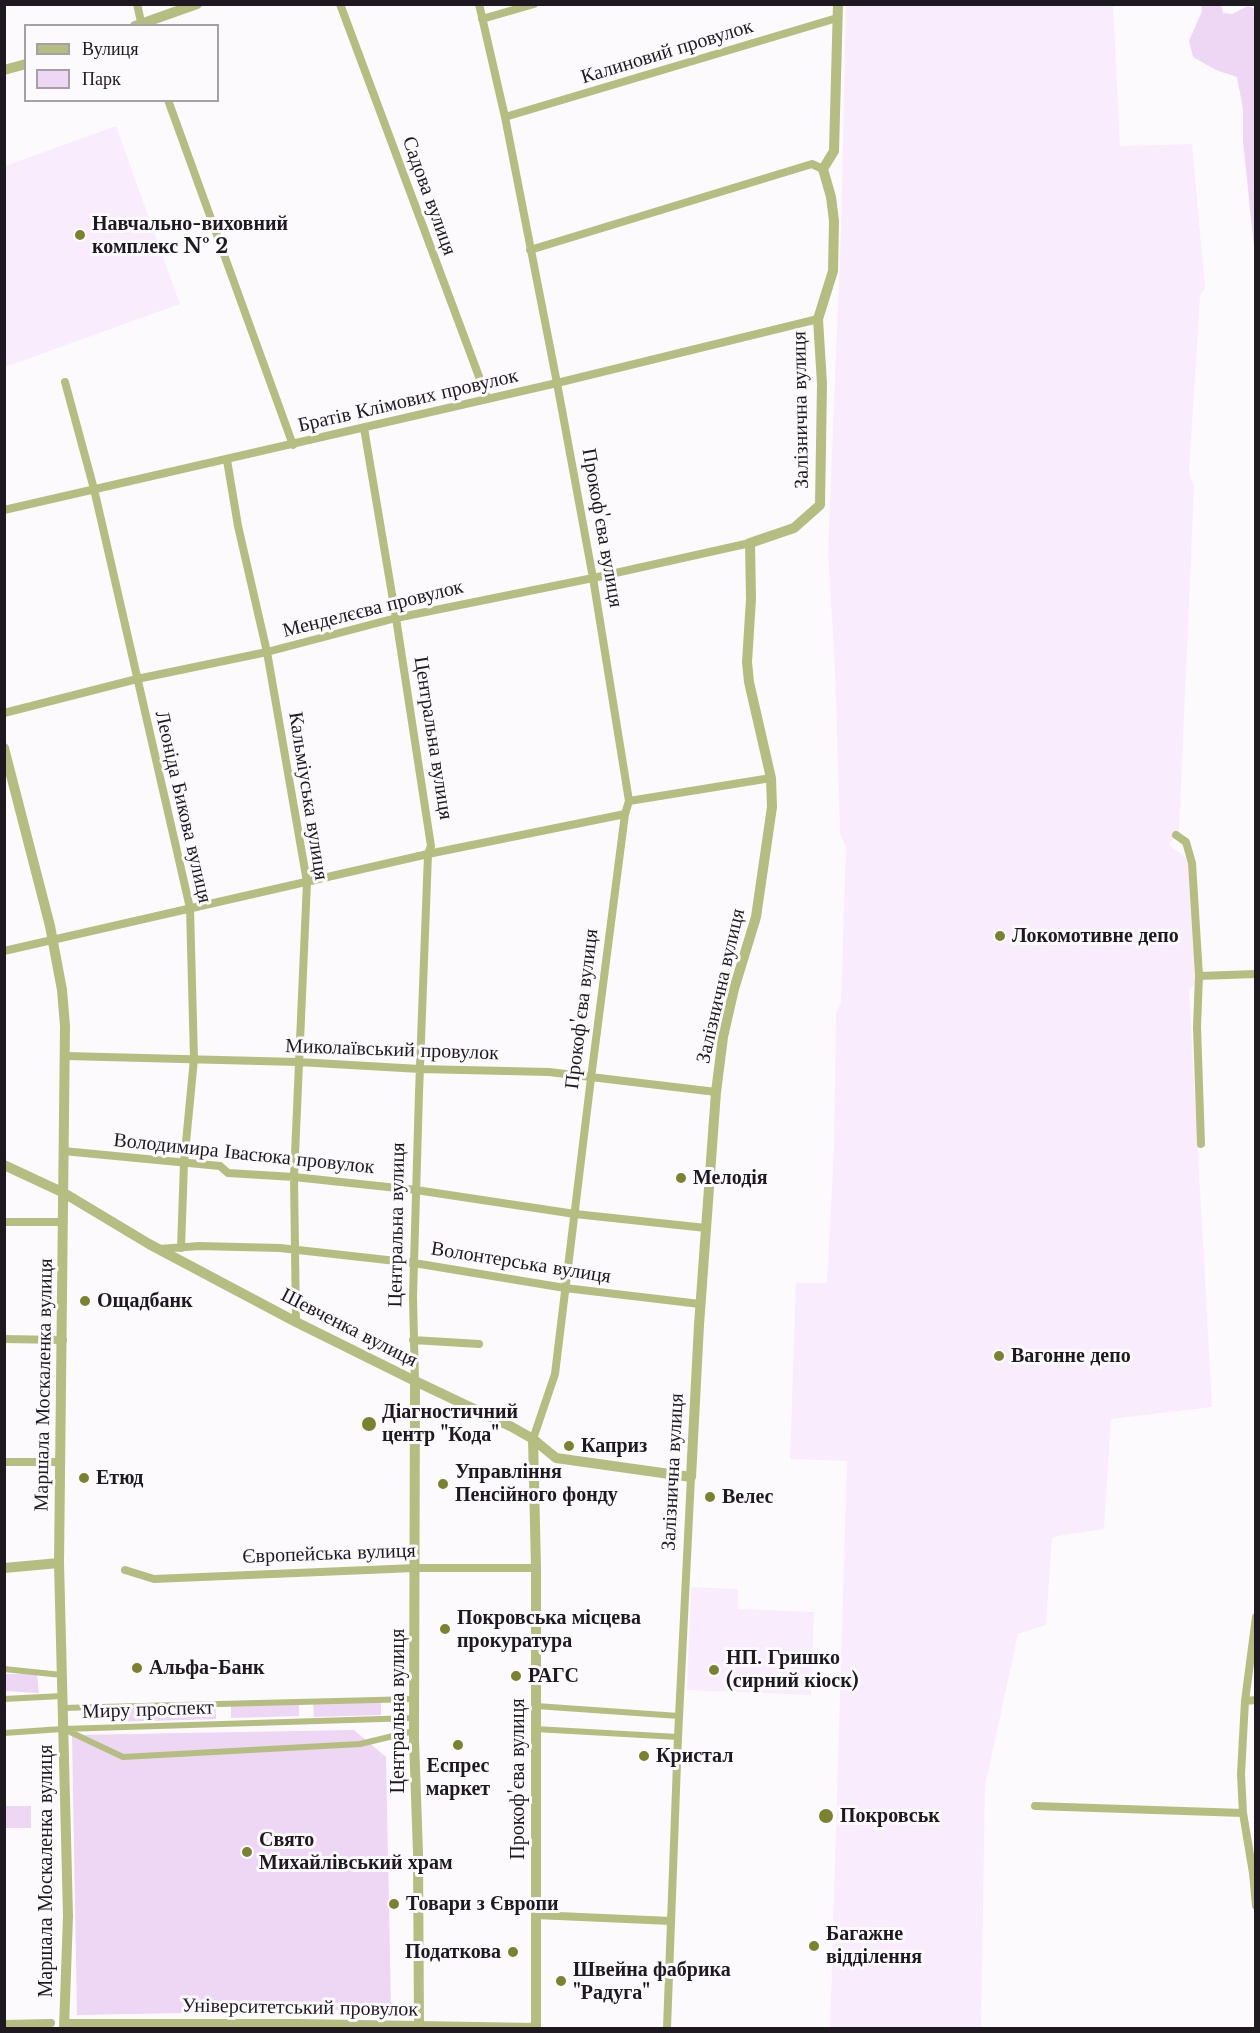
<!DOCTYPE html>
<meta charset="utf-8">
<style>
body{margin:0}
#map{position:relative;width:1260px;height:2033px;overflow:hidden;background:#fdfafe;font-family:"Libre Baskerville",serif}
canvas{display:block}
.frame{position:absolute;inset:0;border:6px solid #1e1920;pointer-events:none}
.legend{position:absolute;left:24px;top:24px;width:195px;height:78px;box-sizing:border-box;background:#fdfafe;border:2px solid #a4a0a5;margin:0;padding:8px 10px;list-style:none;font-size:18px;color:#1e1920}
.legend li{display:flex;align-items:center;gap:12px;height:30px}
.legend b{width:30px;border:2px solid #a4a0a5}
</style>
<div id="map">
<canvas width="1260" height="2033"></canvas>
<div class="frame"></div>
<ul class="legend">
<li><b style="height:8px;background:#b6bd80"></b>Вулиця</li>
<li><b style="height:16px;background:#eed6f5"></b>Парк</li>
</ul>
</div>
<script>
const g = document.querySelector('canvas').getContext('2d');
g.lineJoin = 'round';
function paint(path, color) {
  g.fillStyle = color;
  g.fill(path, 'evenodd');
}
function shape(rows) {
  const path = new Path2D();
  for (const r of rows) {
    path.moveTo(r[0], r[1]);
    for (let i = 2; i < r.length; i += 2) path.lineTo(r[i], r[i + 1]);
  }
  return path;
}
function stroke(path, color, width, dash) {
  g.strokeStyle = color;
  g.lineWidth = width;
  g.lineCap = dash ? 'butt' : 'round';
  g.setLineDash(dash || []);
  g.stroke(path);
}
function write(font, color, halo, rows, align = 'center') {
  g.font = font + ' "Libre Baskerville",serif';
  g.lineWidth = 6;
  g.setLineDash([]);
  g.textBaseline = 'middle';
  g.strokeStyle = halo;
  g.fillStyle = color;
  for (const [text, x, y, turn = 0] of rows) {
    g.save();
    g.translate(x, y);
    g.rotate((+turn || 0) * Math.PI / 180);
    g.textAlign = isNaN(turn) ? turn : align;
    if (halo) g.strokeText(text, 0, 0);
    g.fillText(text, 0, 0);
    g.restore();
  }
}
paint(shape([
 [846,5,1113,5,1120,146,1192,144,1205,288,1200,296,1189,472,1194,488,1179,831,1169,845,1188,859,1195,984,1189,990,1212,1407,1111,1419,1104,1529,1052,1537,1046,1625,1018,1634,985,1786,981,2028,830,2028,847,1461,790,1459,796,1283,827,1283,834,1148,836,1013,841,1003,846,847,840,834,835,668,828,553,841,230],
 [116,126,180,304,5,367,5,166],
 [691,1587,738,1589,738,1609,814,1612,811,1695,687,1690]
]), '#f9edfd');
paint(shape([
 [1202,5,1221,5,1223,13,1232,14,1248,6,1255,9,1254,247,1243,141,1243,109,1237,77,1216,70,1193,57,1189,41,1202,11],
 [5,1674,37,1674,39,1693,5,1691],
 [381,1702,381,1715,314,1717,313,1704],
 [299,1704,299,1716,231,1718,231,1706],
 [216,1706,216,1719,148,1721,148,1708],
 [144,1708,144,1721,110,1722,110,1709],
 [354,1730,386,1757,391,2009,77,2015,72,1735],
 [4,1806,31,1806,31,1828,5,1828]
]), '#eed6f5');
stroke(shape([
 [4,1669,62,1675],
 [4,1699,62,1696],
 [536,1706,679,1716],
 [62,1708,414,1699],
 [535,1729,678,1737],
 [66,1730,123,1757,360,1744,414,1731],
 [4,1733,62,1729,414,1718]
]), '#b6bd80', 6);
stroke(shape([
 [137,4,142,26],
 [340,4,487,398],
 [479,4,505,117,557,383,593,578,629,801,625,814,591,1078,555,1374,533,1439],
 [482,19,534,4],
 [168,100,293,445],
 [505,117,837,18],
 [530,250,812,164,823,169],
 [65,382,94,489,190,908,194,1059,184,1163,181,1248],
 [364,428,396,618,431,846,428,854,419,1093,413,1297,415,1381],
 [227,460,238,526,267,652,307,882,294,1177,296,1322],
 [4,510,557,383,818,319],
 [4,713,137,679,267,652,396,618,593,578,750,543],
 [629,801,771,778],
 [1176,835,1186,842,1192,863,1199,976,1256,974],
 [4,951,428,854,625,814],
 [1199,976,1197,1027,1201,1144],
 [66,1056,298,1062,420,1069,549,1072,716,1092],
 [63,1151,220,1166,228,1173,294,1177,416,1190,575,1214,706,1228],
 [4,1222,63,1222],
 [159,1249,199,1246,280,1248,414,1263,565,1288,700,1304],
 [4,1339,63,1340],
 [413,1340,479,1344],
 [4,1462,61,1462],
 [125,1570,154,1579,415,1568,536,1568],
 [1256,1617,1245,1701,1241,1774,1243,1813,1253,1873,1256,1906],
 [1245,1701,1256,1700],
 [1035,1806,1243,1813],
 [536,1915,671,1921],
 [64,2023,298,2023,536,2027],
 [4,2024,51,2023],
 [667,2028,678,1737,691,1477]
]), '#b6bd80', 8);
stroke(shape([
 [135,26,197,4],
 [4,70,26,64],
 [4,748,50,926,62,990,65,1026,59,1563,68,1916,64,2028],
 [4,1165,64,1193,149,1244,296,1322,415,1381,512,1427,533,1439,556,1458,691,1477,699,1325,716,1092,723,1037,734,989,756,917,772,807,771,778,749,682,747,662,751,599,750,543,794,528,820,505,822,384,818,319,833,271,834,221,831,197,823,169,834,151,838,4],
 [415,1381,414,1740,418,1853,419,2028],
 [533,1439,536,1568,536,2028],
 [4,1568,59,1563]
]), '#b6bd80', 10);
for (const [x, y, r, color] of [
 [80,235,6,"#7b822e"],
 [1000,936,6,"#7b822e"],
 [681,1178,6,"#7b822e"],
 [85,1301,6,"#7b822e"],
 [999,1356,6,"#7b822e"],
 [369,1424,8,"#7b822e"],
 [569,1446,6,"#7b822e"],
 [84,1478,6,"#7b822e"],
 [443,1484,6,"#7b822e"],
 [710,1497,6,"#7b822e"],
 [445,1629,6,"#7b822e"],
 [137,1668,6,"#7b822e"],
 [714,1670,6,"#7b822e"],
 [516,1676,6,"#7b822e"],
 [458,1745,6,"#7b822e"],
 [644,1756,6,"#7b822e"],
 [826,1816,8,"#7b822e"],
 [247,1852,6,"#7b822e"],
 [394,1904,6,"#7b822e"],
 [814,1946,6,"#7b822e"],
 [513,1952,6,"#7b822e"],
 [561,1981,6,"#7b822e"]
]) {
  const dot = new Path2D();
  dot.arc(x, y, r, 0, 2 * Math.PI);
  g.fillStyle = color;
  g.fill(dot);
  stroke(dot, '#fdfafe', 2);
}
write('20px', '#1e1920', '#fdfafe', [
 ["Калиновий провулок",667,52,-17],
 ["Садова вулиця",429,196,70],
 ["Братів Клімових провулок",408,401,-13],
 ["Залізнична вулиця",801,410,-91],
 ["Прокоф'єва вулиця",602,528,80],
 ["Менделєєва провулок",373,609,-14],
 ["Центральна вулиця",433,738,81],
 ["Кальміуська вулиця",308,796,81],
 ["Леоніда Бикова вулиця",183,807,77],
 ["Залізнична вулиця",721,986,-77],
 ["Прокоф'єва вулиця",582,1009,-83],
 ["Миколаївський провулок",392,1050,2],
 ["Володимира Івасюка провулок",244,1154,6],
 ["Центральна вулиця",397,1225,-89],
 ["Волонтерська вулиця",521,1263,9],
 ["Шевченка вулиця",349,1328,27],
 ["Маршала Москаленка вулиця",44,1385,-89],
 ["Залізнична вулиця",673,1472,-87],
 ["Європейська вулиця",329,1554,-2],
 ["Миру проспект",148,1710,-2],
 ["Центральна вулиця",398,1711,-90],
 ["Прокоф'єва вулиця",518,1779,-90],
 ["Маршала Москаленка вулиця",46,1871,-90],
 ["Університетський провулок",300,2008,1]
]);
write('bold 20px', '#1e1920', '#fdfafe', [
 ["Навчально-виховний",92,224],
 ["комплекс № 2",92,247],
 ["Локомотивне депо",1012,936],
 ["Мелодія",693,1178],
 ["Ощадбанк",97,1301],
 ["Вагонне депо",1011,1356],
 ["Діагностичний",382,1412],
 ["центр \"Кода\"",382,1435],
 ["Каприз",581,1446],
 ["Управління",455,1472],
 ["Пенсійного фонду",455,1495],
 ["Етюд",96,1478],
 ["Велес",722,1497],
 ["Покровська місцева",457,1618],
 ["прокуратура",457,1641],
 ["НП. Гришко",726,1658],
 ["(сирний кіоск)",726,1681],
 ["Альфа-Банк",149,1668],
 ["РАГС",528,1676],
 ["Кристал",656,1756],
 ["Еспрес",458,1766,"center"],
 ["маркет",458,1789,"center"],
 ["Покровськ",840,1816],
 ["Свято",259,1840],
 ["Михайлівський храм",259,1863],
 ["Товари з Європи",406,1904],
 ["Багажне",826,1934],
 ["відділення",826,1957],
 ["Податкова",501,1952,"right"],
 ["Швейна фабрика",573,1970],
 ["\"Радуга\"",573,1993]
], 'left');
</script>
